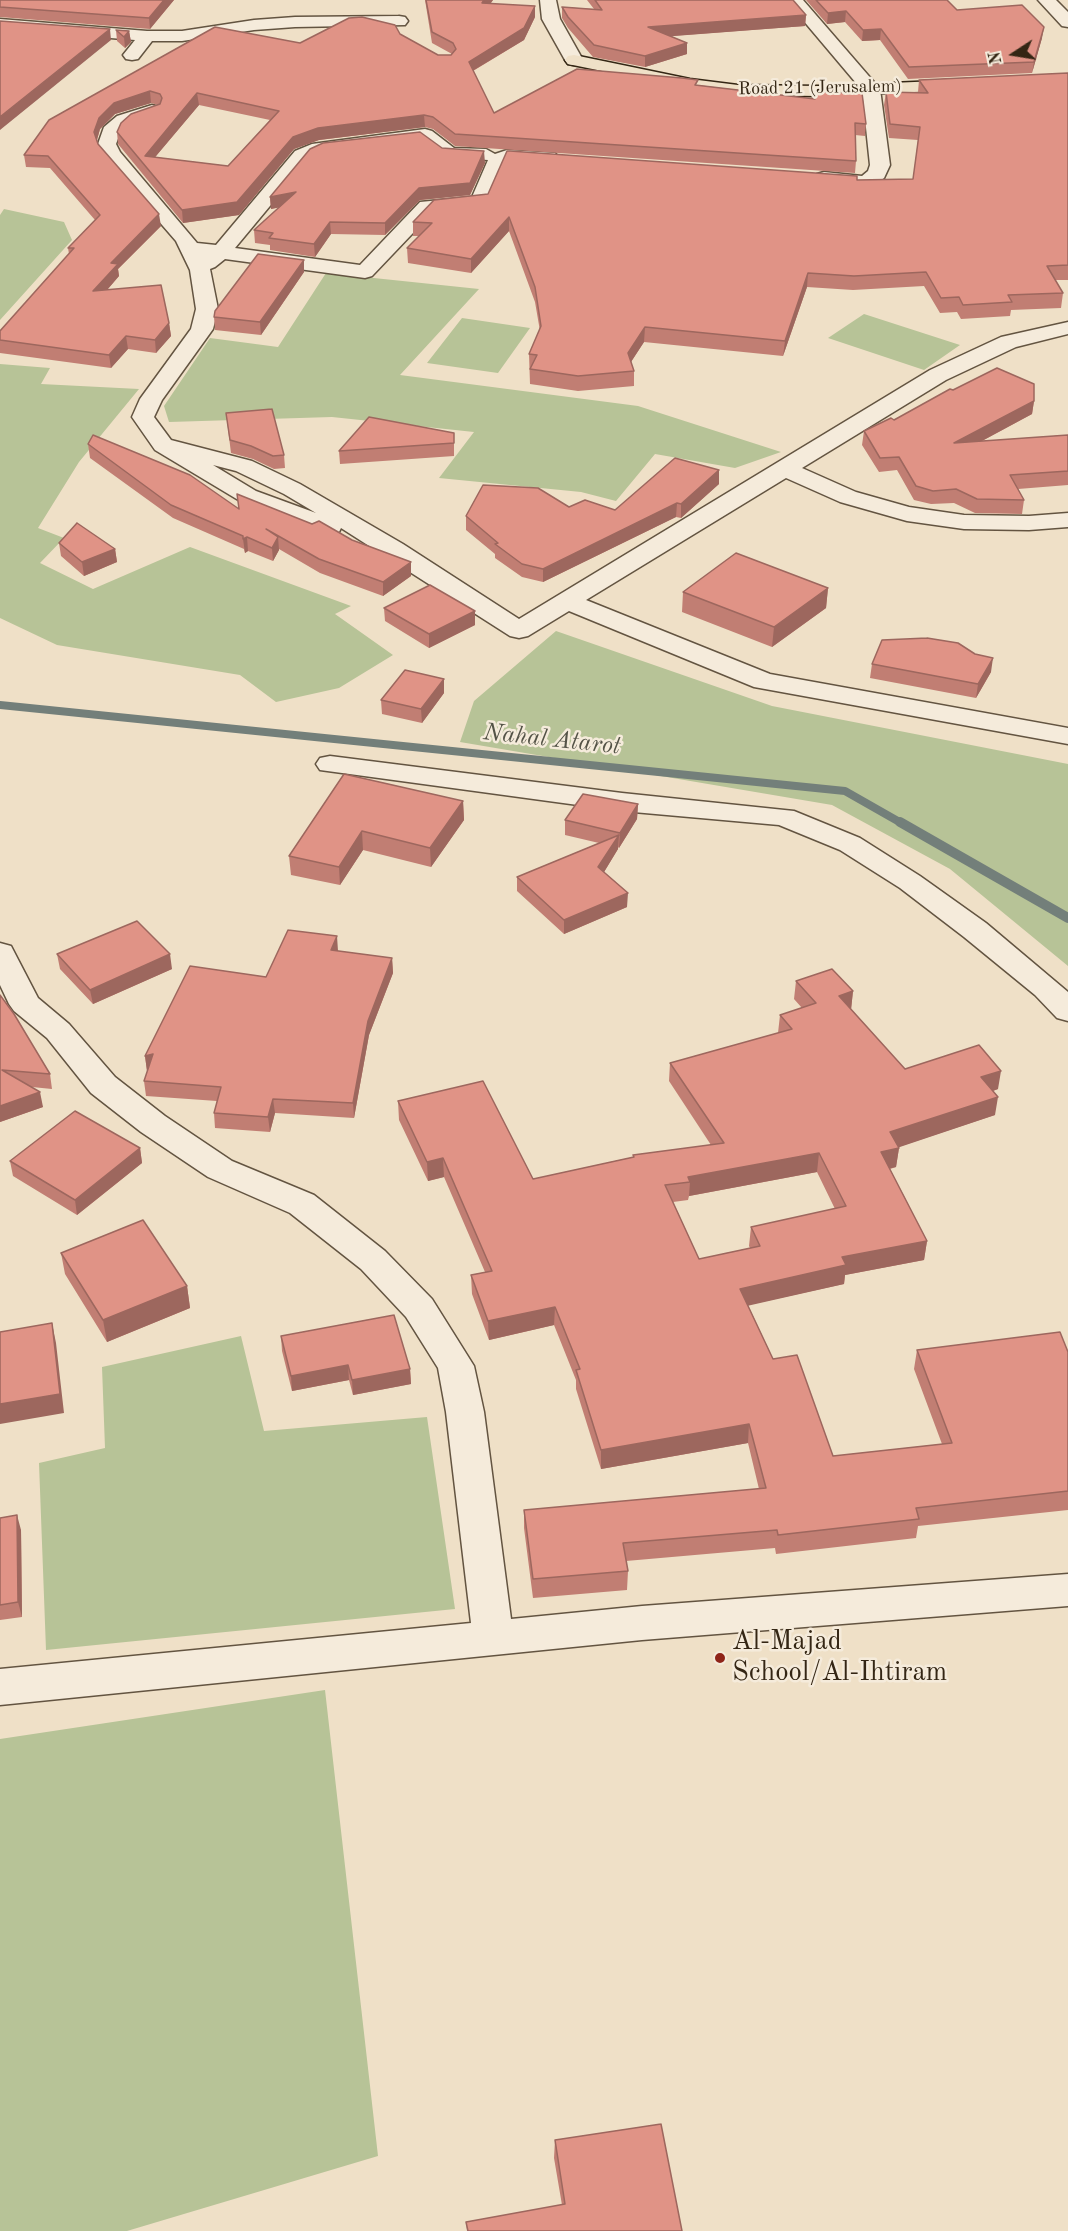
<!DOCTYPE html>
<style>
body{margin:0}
#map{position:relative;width:1068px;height:2231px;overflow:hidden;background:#efe0c7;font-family:"Old Standard TT",serif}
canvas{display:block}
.north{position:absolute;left:984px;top:24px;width:60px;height:60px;-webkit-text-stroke:4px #f5ebdb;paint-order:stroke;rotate:258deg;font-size:16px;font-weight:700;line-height:24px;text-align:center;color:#342614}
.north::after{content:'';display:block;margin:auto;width:21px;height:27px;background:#342614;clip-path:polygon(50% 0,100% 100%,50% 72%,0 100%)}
</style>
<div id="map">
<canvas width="1068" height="2231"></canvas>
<div class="north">N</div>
</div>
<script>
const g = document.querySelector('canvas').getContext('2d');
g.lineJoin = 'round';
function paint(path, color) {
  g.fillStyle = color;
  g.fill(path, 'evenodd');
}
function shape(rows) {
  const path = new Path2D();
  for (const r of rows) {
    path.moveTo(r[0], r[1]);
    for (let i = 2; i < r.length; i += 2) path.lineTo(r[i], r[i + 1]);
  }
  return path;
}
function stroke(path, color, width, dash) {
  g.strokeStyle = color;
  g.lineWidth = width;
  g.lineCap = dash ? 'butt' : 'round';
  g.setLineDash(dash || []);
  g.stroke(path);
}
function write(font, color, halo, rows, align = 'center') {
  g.font = font + ' "Old Standard TT",serif';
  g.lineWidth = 5;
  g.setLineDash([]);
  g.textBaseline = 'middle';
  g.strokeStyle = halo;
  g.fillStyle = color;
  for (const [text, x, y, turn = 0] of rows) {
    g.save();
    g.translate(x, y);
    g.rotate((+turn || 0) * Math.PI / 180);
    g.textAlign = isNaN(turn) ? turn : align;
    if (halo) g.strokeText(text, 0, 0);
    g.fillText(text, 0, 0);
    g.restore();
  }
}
paint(shape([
 [4,209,64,222,72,240,0,320,0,215],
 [326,273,479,289,400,375,638,406,781,452,735,468,655,454,616,501,581,492,439,478,474,432,332,417,169,422,164,406,210,338,278,347],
 [864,314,960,345,924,370,828,338],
 [462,318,530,328,498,373,427,363],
 [0,364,50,368,41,384,139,389,79,462,38,528,64,538,40,563,93,589,190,547,351,606,335,614,393,655,339,688,276,702,240,675,57,645,0,618],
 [556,631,772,706,1068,764,1068,966,950,869,832,805,460,742,474,701],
 [241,1336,264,1431,427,1417,455,1609,46,1650,39,1463,105,1448,102,1367],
 [325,1690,378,2156,127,2231,0,2231,0,1739]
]), '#b7c397');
stroke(shape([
 [0,705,845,791,903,824]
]), '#737f7a', 8);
stroke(shape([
 [900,822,1068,918]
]), '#737f7a', 10);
const minor = shape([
 [540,0,556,0,560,19,583,60,580,64,574,65,568,64,565,60,542,19,540,0],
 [786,0,803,0,880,89,890,165,884,178,873,186,866,188,824,184,817,182,814,178,817,174,824,172,862,176,868,171,870,165,862,90,786,0],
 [1038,0,1056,0,1068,12,1068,27,1062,26,1038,0],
 [399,16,405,17,408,21,405,25,295,27,254,30,182,41,152,41,138,59,132,60,126,59,123,55,135,40,0,29,0,19,147,31,182,31,254,20,295,17,399,16],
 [152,105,159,107,161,111,159,115,131,124,120,133,116,144,120,152,197,243,216,245,295,151,312,144,425,129,432,131,454,148,486,149,495,154,507,150,555,153,558,157,555,161,548,163,506,163,486,207,433,212,372,276,365,278,225,259,215,267,210,269,218,309,213,329,162,400,154,417,171,440,252,461,300,484,403,544,519,619,930,370,1001,337,1068,322,1068,334,1016,347,946,380,802,468,856,492,909,507,964,515,1029,516,1068,513,1068,527,1029,530,964,529,907,521,840,502,786,478,586,600,770,674,1068,728,1068,744,754,687,569,611,528,636,519,638,510,636,341,528,339,532,330,534,321,532,240,501,155,450,132,417,140,399,191,329,196,309,190,270,176,241,104,158,98,144,104,127,117,116,152,105],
 [421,141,442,157,488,160,472,197,420,202,360,265,235,248,309,159,323,153,421,141],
 [213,465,236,471,284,494,316,513,256,491,213,465],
 [330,756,622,793,794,811,860,838,920,876,986,923,1068,992,1068,1021,1057,1018,1035,995,964,937,900,888,840,850,779,825,622,811,320,770,316,764,320,758,330,756],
 [0,943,11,946,38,998,69,1024,115,1077,165,1116,232,1161,314,1195,385,1251,432,1299,474,1366,484,1412,511,1619,642,1606,1068,1574,1068,1606,642,1640,0,1705,0,1669,471,1623,446,1412,438,1368,406,1317,361,1269,290,1213,208,1177,141,1132,91,1093,47,1038,14,1011,9,1004,0,985,0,943]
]);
const major = shape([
 [574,55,690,79,738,85,819,86,962,80,968,81,971,85,968,89,962,90,819,96,738,95,690,89,568,64,565,60,568,56,574,55]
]);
stroke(minor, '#635441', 3);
stroke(major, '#342614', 3);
paint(minor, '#f5ebdb');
paint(major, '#efe0c7');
paint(shape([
 [0,0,174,0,150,29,0,17],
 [425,0,493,0,491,3,535,17,524,40,473,71,494,113,698,85,813,99,814,92,866,124,865,136,855,135,856,161,855,173,455,146,433,129,425,127,319,140,294,149,239,215,183,223,118,144,117,132,158,105,151,103,115,114,100,129,97,140,98,144,161,226,118,269,119,276,107,290,169,323,171,336,156,353,128,349,111,368,0,353,0,331,69,254,68,248,95,220,50,168,26,167,24,155,49,120,300,43,400,34,438,55,451,55,452,54,432,43],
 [199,105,270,120,228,166,155,157],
 [587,0,793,0,806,15,805,26,671,36,687,43,687,54,645,67,593,57,568,28,562,18,562,7,594,9],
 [806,0,947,0,957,10,1042,38,1032,73,908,79,880,40,862,41,845,22,827,24],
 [116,30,129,31,131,42,125,48,117,41],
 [1068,73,1068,280,1055,280,1063,293,1061,308,1011,310,1010,316,961,319,957,312,940,313,924,286,853,290,807,287,783,356,644,342,631,362,634,371,634,386,578,391,530,384,529,354,540,331,535,302,509,231,471,273,408,263,407,248,419,236,413,236,413,222,857,180,913,179,918,140,889,138,884,105,886,92,918,92,919,80],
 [442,148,485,163,470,195,420,200,385,235,331,234,315,257,270,250,270,245,255,243,254,230,280,207,271,209,270,197],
 [304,260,304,272,261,335,215,330,214,317],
 [953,390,1034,401,1032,414,982,441,1068,435,1068,485,1018,489,1024,500,1022,514,975,513,954,503,931,504,914,500,897,470,879,472,862,445,864,431,894,420],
 [226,413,284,455,285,468,274,469,253,459,231,453],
 [454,433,454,456,340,464,339,451],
 [88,444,239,509,237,494,411,576,383,596,320,573,279,549,279,550,273,561,248,551,245,553,244,549,173,518,90,458],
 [719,470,719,484,681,518,676,517,543,582,522,577,495,558,495,554,466,530,466,516,569,507,615,510],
 [59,543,115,549,117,562,84,576,61,556],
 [828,588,826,608,772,647,682,612,683,592],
 [384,608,475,625,429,648,385,621],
 [872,664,991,672,976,698,870,678],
 [444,679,444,693,422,723,382,714,381,700],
 [344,774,463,801,464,820,431,867,363,850,340,885,291,875,289,856],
 [638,804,637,819,619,848,618,847,618,849,604,872,627,907,564,934,517,891,517,877,599,843,565,835,565,820],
 [338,951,392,958,393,973,369,1035,354,1118,275,1113,270,1132,215,1128,214,1113,217,1101,146,1096,144,1081,148,1071,147,1071,145,1056,266,977],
 [57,954,172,969,93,1004,60,969],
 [796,981,853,991,851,1009,905,1069,998,1089,993,1091,995,1115,898,1147,899,1148,896,1167,890,1169,927,1241,924,1260,845,1275,844,1284,748,1305,773,1359,833,1456,942,1444,914,1369,917,1350,1068,1352,1068,1510,918,1526,916,1538,776,1554,775,1548,626,1561,628,1571,627,1590,533,1598,524,1528,524,1510,759,1489,748,1443,601,1469,576,1389,576,1380,554,1325,489,1340,472,1294,471,1275,485,1272,444,1177,428,1181,399,1120,398,1101,533,1179,633,1157,633,1155,711,1145,669,1081,670,1063,778,1033,780,1015,802,1008,794,999],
 [817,1172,835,1209,751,1227,749,1246,750,1248,699,1259,673,1202,688,1200,689,1196],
 [0,995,50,1074,52,1089,32,1087,43,1107,0,1122],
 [140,1148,142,1163,77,1215,13,1176,10,1161],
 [61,1253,187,1286,190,1308,107,1342,65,1274],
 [281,1336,410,1369,411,1384,353,1395,349,1380,292,1391,282,1351],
 [0,1518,21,1530,22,1617,0,1620],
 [555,2140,682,2231,467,2231,466,2222,562,2205,554,2158]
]), '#c17e73');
paint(shape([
 [164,0,174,0,150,29,149,18],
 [484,0,493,0,482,14,482,3],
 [535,6,535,17,524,40,469,73,469,62],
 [846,11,845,22,827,24,828,13],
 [806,15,805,26,648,38,648,27],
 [1044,27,1042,38,1032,73,1034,62],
 [110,29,111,40,0,130,0,117],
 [881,29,880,40,862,41,863,30],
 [129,31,131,42,125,48,124,37],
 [687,43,687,54,645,67,645,56],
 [150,91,151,103,115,114,100,129,96,143,94,132,99,118,114,103],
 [197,93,199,105,146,168,145,156],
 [424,115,425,127,319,140,294,149,239,215,183,223,182,210,293,137,318,128],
 [484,151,485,163,470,195,420,200,385,235,385,223,419,188],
 [296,192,297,204,271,209,270,197],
 [159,214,161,226,118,269,119,276,95,304,93,291,111,263],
 [509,217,509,231,471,273,471,259],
 [330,222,331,234,315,257,314,244],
 [304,260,304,272,261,335,260,322],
 [808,273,807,287,783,356,785,341],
 [169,323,171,336,156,353,155,340],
 [645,327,644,342,627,368,628,353],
 [126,336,128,349,111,368,109,355],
 [1034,401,1032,414,952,457,954,443],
 [719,470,719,484,681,518,681,504],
 [677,503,676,517,543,582,543,569],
 [247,537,248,551,245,553,243,539],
 [278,537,279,550,273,561,272,548],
 [115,549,117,562,84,576,82,562],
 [411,562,411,576,383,596,383,582],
 [828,588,826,608,772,647,774,627],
 [475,611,475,625,429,648,429,634],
 [993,658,991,672,976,698,978,684],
 [444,679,444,693,422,723,421,709],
 [463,801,464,820,431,867,430,848],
 [638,804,637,819,619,848,620,833],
 [362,831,363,850,340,885,339,867],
 [619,835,618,849,598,882,598,867],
 [628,893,627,907,564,934,564,920],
 [337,936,338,951,331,950],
 [170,954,172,969,93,1004,90,990],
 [392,958,393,973,369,1035,354,1118,353,1103,368,1021],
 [853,991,851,1010,839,996],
 [153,1054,155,1068,147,1071,145,1056],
 [1001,1071,998,1089,978,1096,981,1077],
 [40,1092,43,1107,0,1122,0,1106],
 [998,1097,995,1115,888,1151,890,1132],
 [273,1099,275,1113,270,1132,268,1117],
 [140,1148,142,1163,77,1215,75,1200],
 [899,1148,896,1167,878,1171,881,1152],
 [819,1153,817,1172,689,1196,690,1182,688,1177],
 [443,1158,444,1177,428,1181,427,1162],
 [927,1241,924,1260,845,1275,844,1284,738,1308,740,1289,842,1257],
 [187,1286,190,1308,107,1342,103,1320],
 [555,1307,554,1325,489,1340,488,1321],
 [52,1323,56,1343,64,1413,0,1424,0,1404],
 [348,1365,349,1380,292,1391,291,1376],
 [410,1369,411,1384,353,1395,352,1380],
 [749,1424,748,1443,601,1469,601,1450],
 [17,1515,21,1530,22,1617,18,1602]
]), '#9d675e');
const building = shape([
 [0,0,164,0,149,18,0,7,0,0],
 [426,0,484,0,482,3,535,6,524,28,469,62,494,113,577,69,682,78,698,80,695,85,815,99,814,92,862,93,866,124,855,123,856,161,455,134,433,117,424,115,318,128,293,137,237,202,182,210,117,132,121,123,131,114,160,104,162,98,160,94,150,91,114,103,99,118,94,132,98,144,159,214,111,263,118,264,93,291,161,285,169,323,155,340,126,336,109,355,0,340,0,331,74,248,68,248,100,215,48,156,24,155,49,120,215,27,300,43,349,18,362,17,395,25,400,34,438,55,451,55,456,49,453,43,432,32,426,0],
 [197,93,279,111,228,166,145,156,197,93],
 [595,0,793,0,806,15,648,27,687,43,645,56,594,45,568,17,562,7,602,10,595,0],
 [816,0,947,0,957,10,1022,5,1044,27,1034,62,909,67,881,29,863,30,846,11,828,13,816,0],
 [0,21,110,29,0,117,0,21],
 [116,30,129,31,124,37,116,30],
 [1068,73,1068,265,1047,266,1063,293,1008,295,1012,302,963,305,959,297,941,298,926,272,854,276,808,273,785,341,645,327,628,353,634,371,578,376,530,369,537,355,529,354,541,326,535,287,509,217,471,259,407,248,432,223,413,222,434,200,488,194,507,151,510,151,857,176,857,180,913,179,920,127,890,124,886,92,928,93,919,80,1068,73],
 [420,132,442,148,484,151,470,183,419,188,385,223,330,222,314,244,269,238,273,233,254,230,296,192,270,197,310,149,323,143,420,132],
 [258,254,304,260,260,322,214,317,215,311,258,254],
 [997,368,1034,384,1034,401,954,443,1068,435,1068,471,1010,475,1024,500,977,499,956,489,933,491,916,486,899,457,880,458,864,431,891,418,894,420,950,389,953,390,997,368],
 [272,409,284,455,273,456,251,446,230,440,226,413,272,409],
 [369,417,454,433,454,443,339,451,369,417],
 [93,435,190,475,239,509,237,494,312,524,319,521,352,540,411,562,383,582,319,559,266,529,278,537,272,548,247,537,243,539,243,536,171,505,88,444,93,435],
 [675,458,719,470,681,504,677,503,543,569,522,564,495,544,498,543,466,516,483,485,538,488,569,507,585,500,615,510,675,458],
 [77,523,115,549,82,562,59,543,77,523],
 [736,553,828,588,774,627,683,592,736,553],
 [430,585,475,611,429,634,384,608,430,585],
 [927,638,958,643,975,654,993,658,978,684,872,664,882,640,927,638],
 [405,670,444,679,421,709,381,700,405,670],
 [344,774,463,801,430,848,362,831,339,867,289,856,344,774],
 [583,794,638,804,620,833,565,820,583,794],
 [619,835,598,867,628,893,564,920,517,877,619,835],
 [137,921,170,954,90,990,57,954,137,921],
 [288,930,337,936,331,950,392,958,368,1021,353,1103,273,1099,268,1117,214,1113,221,1087,144,1081,153,1054,145,1056,190,966,266,977,288,930],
 [832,969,853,991,839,996,905,1069,979,1045,1001,1071,981,1077,998,1097,890,1132,899,1148,881,1152,927,1241,842,1257,846,1265,740,1289,773,1359,797,1355,833,1456,952,1443,917,1350,1060,1332,1068,1352,1068,1491,916,1508,919,1519,778,1535,777,1530,623,1543,628,1571,533,1579,524,1510,766,1488,749,1424,601,1450,576,1370,580,1369,555,1307,488,1321,471,1275,492,1271,443,1158,427,1162,398,1101,483,1081,533,1179,634,1157,633,1155,724,1143,670,1063,792,1029,780,1015,816,1003,796,981,832,969],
 [819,1153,846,1206,751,1227,760,1246,699,1259,665,1185,690,1182,688,1177,819,1153],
 [0,995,14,1014,50,1074,2,1070,40,1092,0,1106,0,995],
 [75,1111,140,1148,75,1200,10,1161,75,1111],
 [143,1220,187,1286,103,1320,61,1253,143,1220],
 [394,1315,410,1369,352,1380,348,1365,291,1376,281,1336,394,1315],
 [52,1323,60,1394,0,1404,0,1332,52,1323],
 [17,1515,18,1602,0,1605,0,1518,17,1515],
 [661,2124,682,2231,468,2231,466,2222,565,2204,555,2140,661,2124]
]);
paint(building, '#e09386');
stroke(building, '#9d675e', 1.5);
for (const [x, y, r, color] of [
 [720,1658,6,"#8f2418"]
]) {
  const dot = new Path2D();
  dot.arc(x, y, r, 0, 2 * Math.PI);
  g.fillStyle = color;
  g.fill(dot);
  stroke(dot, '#f5ebdb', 2);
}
write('18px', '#342614', '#f5ebdb', [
 ["Road 21 (Jerusalem)",820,88,-1]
]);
write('italic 24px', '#545347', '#f5ebdb', [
 ["Nahal Atarot",552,740,6]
]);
write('27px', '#342614', '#f5ebdb', [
 ["Al-Majad",732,1642],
 ["School/Al-Ihtiram",732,1673]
], 'left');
</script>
